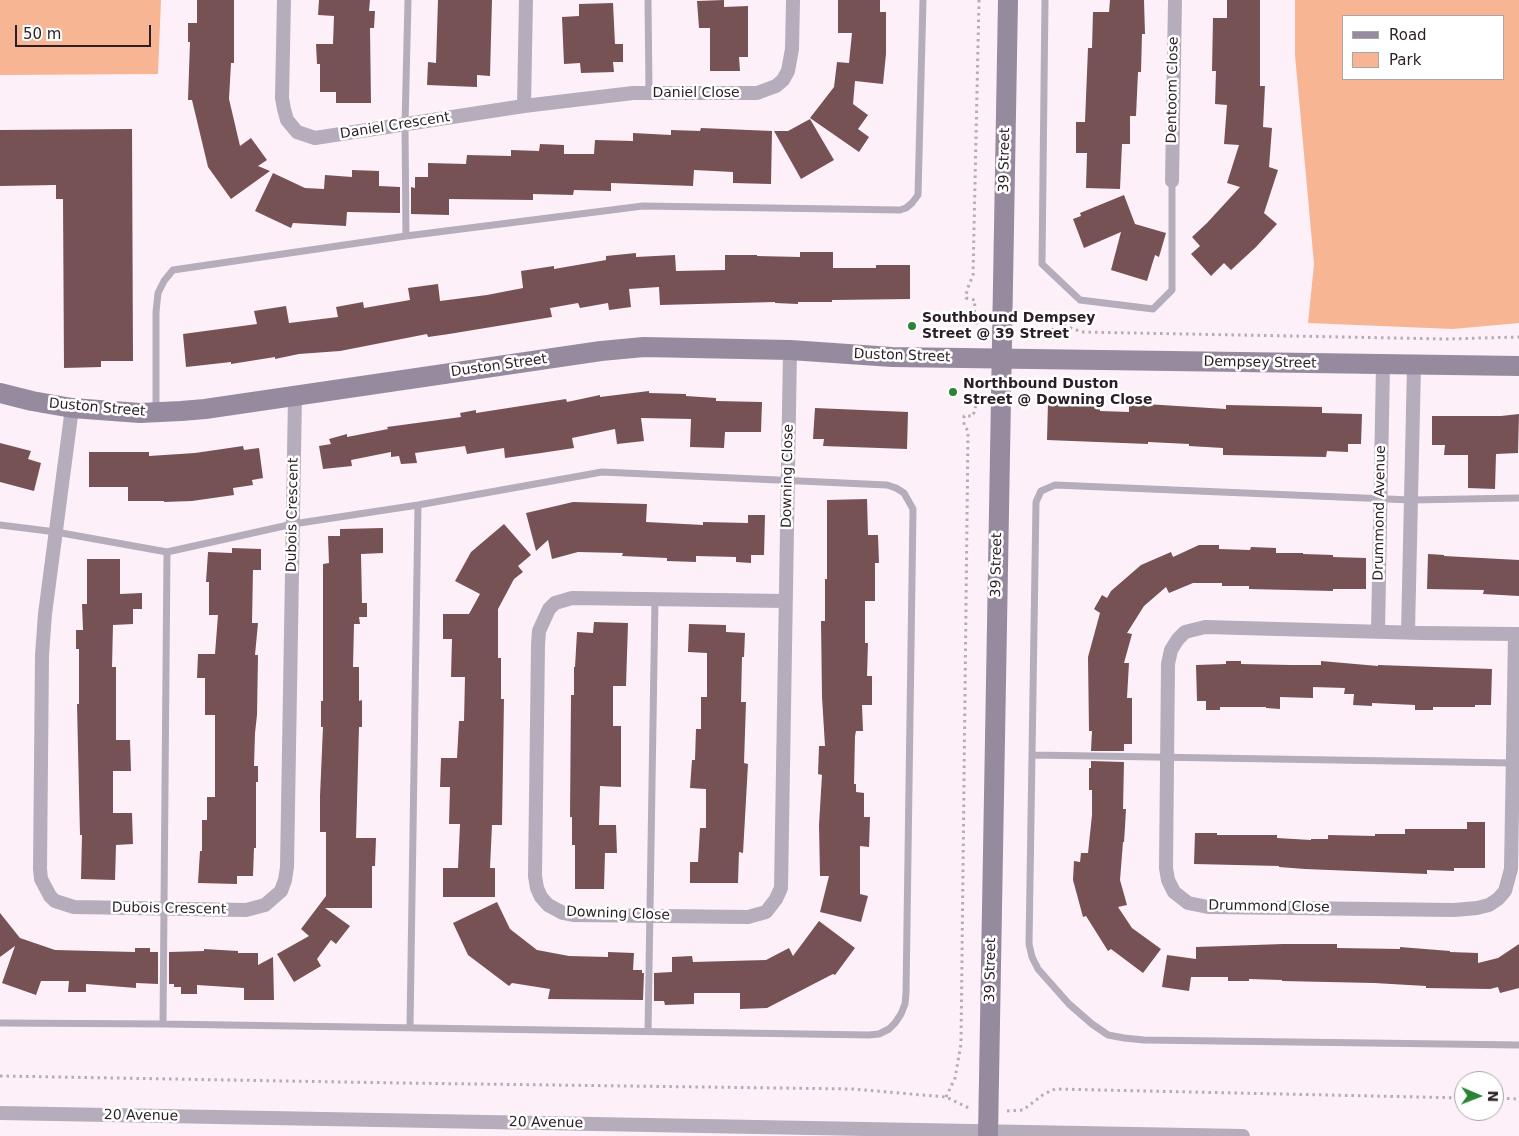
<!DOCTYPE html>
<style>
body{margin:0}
#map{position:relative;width:1519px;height:1136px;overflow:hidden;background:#fef0f8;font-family:"DejaVu Sans",sans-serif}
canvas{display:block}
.legend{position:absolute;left:1342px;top:15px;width:162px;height:65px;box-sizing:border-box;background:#fff;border:1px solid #aaa5a8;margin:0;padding:6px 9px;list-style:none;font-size:15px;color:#2b1e26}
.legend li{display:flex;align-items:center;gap:10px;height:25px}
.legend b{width:25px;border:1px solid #aaa5a8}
.north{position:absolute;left:1454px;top:1071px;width:50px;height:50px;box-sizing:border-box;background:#fff;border:1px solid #aaa5a8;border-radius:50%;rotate:91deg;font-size:14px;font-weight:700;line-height:20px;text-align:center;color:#2b1e26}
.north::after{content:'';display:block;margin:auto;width:18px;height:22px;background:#2b8434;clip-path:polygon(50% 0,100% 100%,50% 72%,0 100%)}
.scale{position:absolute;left:15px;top:25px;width:136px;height:22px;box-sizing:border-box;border:2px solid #2b1e26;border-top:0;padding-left:6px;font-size:15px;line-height:18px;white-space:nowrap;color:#2b1e26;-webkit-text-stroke:4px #fff;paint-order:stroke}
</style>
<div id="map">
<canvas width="1519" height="1136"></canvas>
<ul class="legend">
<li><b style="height:6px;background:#968a9f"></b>Road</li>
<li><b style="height:14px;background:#f7b594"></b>Park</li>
</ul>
<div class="north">N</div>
<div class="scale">50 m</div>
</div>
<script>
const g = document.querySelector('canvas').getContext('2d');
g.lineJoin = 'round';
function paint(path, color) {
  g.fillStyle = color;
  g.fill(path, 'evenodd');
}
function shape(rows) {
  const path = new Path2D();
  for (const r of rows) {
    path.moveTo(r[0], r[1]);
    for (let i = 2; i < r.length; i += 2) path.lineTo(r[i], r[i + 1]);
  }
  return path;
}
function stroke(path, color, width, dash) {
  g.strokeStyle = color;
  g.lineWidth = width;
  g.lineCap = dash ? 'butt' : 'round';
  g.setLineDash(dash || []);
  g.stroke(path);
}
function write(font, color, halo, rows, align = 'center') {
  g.font = font + ' "DejaVu Sans",sans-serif';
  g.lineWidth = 5;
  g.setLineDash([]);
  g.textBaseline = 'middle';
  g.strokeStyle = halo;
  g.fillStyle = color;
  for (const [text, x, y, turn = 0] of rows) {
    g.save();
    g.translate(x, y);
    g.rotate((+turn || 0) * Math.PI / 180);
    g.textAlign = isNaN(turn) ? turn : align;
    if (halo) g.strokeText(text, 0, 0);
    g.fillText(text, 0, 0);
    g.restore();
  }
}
paint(shape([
 [0,0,161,0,158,74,0,75],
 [1295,0,1519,0,1519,323,1453,329,1308,323,1314,264,1295,55],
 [1343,16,1503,16,1503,79,1343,79]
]), '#f7b594');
paint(shape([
 [197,0,234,0,234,63,231,63,229,99,240,146,251,138,267,160,258,166,270,171,231,199,208,167,192,100,188,100,190,42,188,42,188,23,197,23],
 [319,0,370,0,369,11,375,11,374,28,370,28,371,103,336,103,336,92,320,92,320,64,317,64,316,44,333,44,334,16,318,15],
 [438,0,492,0,490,76,477,75,477,87,427,85,428,62,436,63],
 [724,0,724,7,748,6,748,57,739,57,740,71,710,71,710,28,699,28,697,1],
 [838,0,880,0,880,12,886,12,886,54,883,84,855,81,853,104,868,115,858,129,869,137,859,152,810,118,834,87,837,62,849,63,852,33,838,33],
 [1110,0,1144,0,1145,34,1142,34,1141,72,1138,72,1136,116,1130,116,1130,144,1122,144,1120,189,1086,188,1087,153,1076,153,1076,122,1085,122,1088,48,1092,48,1093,12,1109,12],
 [1227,0,1260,0,1260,86,1265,86,1263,127,1272,128,1269,167,1278,170,1264,213,1277,224,1256,247,1231,270,1224,263,1211,276,1191,254,1200,246,1192,237,1207,223,1240,187,1227,183,1239,145,1224,144,1227,105,1215,104,1216,71,1212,71,1213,18,1227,18],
 [613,3,615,44,623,44,623,62,613,62,614,72,581,73,580,63,564,64,562,17,579,16,579,4],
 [810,119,834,160,801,179,774,131,788,131],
 [701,128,772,131,771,184,733,183,733,172,694,170,693,186,611,183,611,191,574,190,573,195,533,194,533,200,449,199,449,215,411,214,411,187,415,188,415,177,428,177,428,163,466,164,467,155,511,156,511,150,539,151,540,144,564,145,564,154,594,154,595,140,633,141,633,133,671,135,671,130,700,131],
 [132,129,133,361,101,361,101,367,64,368,63,199,56,199,56,185,0,186,0,130],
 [352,170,379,171,379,186,400,187,400,213,347,212,346,226,293,223,291,228,255,211,273,173,305,188,324,189,325,175,352,177],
 [1124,195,1135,224,1166,233,1159,257,1155,255,1147,281,1111,270,1121,232,1084,248,1073,219,1081,216,1080,213],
 [800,252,833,252,833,268,876,268,876,265,910,265,910,299,832,300,832,302,798,302,798,304,775,303,775,302,660,305,659,287,629,289,631,307,609,310,608,303,580,308,578,303,550,308,552,317,449,334,428,337,427,334,340,351,299,354,275,359,275,357,231,364,231,362,186,367,183,334,257,324,254,311,286,306,289,323,338,317,336,307,363,302,364,308,410,300,408,288,438,284,440,301,487,295,523,288,521,271,554,266,554,269,606,260,606,256,636,253,636,257,675,255,676,271,725,270,725,255,757,255,757,256,800,257],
 [649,391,649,393,686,394,686,396,716,398,716,401,762,402,761,432,725,432,724,448,690,447,691,419,641,418,644,441,617,444,615,429,572,438,574,448,541,453,505,458,504,448,467,454,465,446,415,453,417,463,401,464,399,456,391,457,391,452,351,460,352,466,323,469,319,446,331,444,329,439,347,434,347,437,388,429,387,427,461,417,460,413,476,410,476,413,566,399,567,402,600,395,600,397],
 [1048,402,1068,403,1068,405,1100,405,1100,411,1129,412,1129,403,1226,409,1226,405,1322,407,1322,413,1362,414,1361,444,1348,444,1348,452,1327,451,1326,457,1223,455,1223,448,1189,446,1189,444,1148,442,1148,444,1047,440],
 [815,408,908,412,907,449,823,446,824,439,813,439],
 [1519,414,1518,453,1496,454,1495,489,1468,488,1468,455,1444,455,1445,445,1432,445,1432,416,1501,416],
 [0,443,31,451,28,459,41,463,34,491,0,482],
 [243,446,244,450,259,448,263,478,252,480,253,485,233,488,234,495,192,501,164,502,164,501,128,501,128,487,89,487,89,452,149,452,149,456,195,453],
 [867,499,868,535,878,535,879,563,875,563,875,601,865,601,865,643,868,643,867,676,872,676,872,705,862,705,863,731,856,731,855,736,854,784,856,784,856,792,864,793,864,817,870,817,869,847,860,846,860,894,868,896,861,922,820,912,829,876,820,876,819,825,822,775,818,774,819,746,825,746,822,697,821,621,825,621,825,579,827,579,827,500],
 [573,502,647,504,646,522,703,525,703,522,748,523,748,515,765,515,764,555,751,555,751,563,736,562,736,557,696,556,696,562,667,561,667,558,622,556,623,553,578,552,552,559,548,540,536,551,526,513],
 [504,524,531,555,518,566,523,572,514,579,498,609,498,658,501,658,501,699,504,699,502,825,492,825,490,868,495,868,495,897,443,897,443,868,458,868,460,824,449,824,450,787,440,787,441,758,457,758,459,721,464,721,465,677,451,677,452,639,443,639,443,614,469,614,480,594,455,581,471,552],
 [383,528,383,553,361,554,362,603,367,603,367,617,359,617,360,624,354,624,353,667,359,667,359,701,362,700,362,727,359,727,356,838,376,838,375,866,372,866,372,908,325,908,350,926,336,944,331,940,317,959,321,966,294,982,277,954,309,936,301,929,326,896,326,832,320,832,320,796,323,727,321,727,321,701,323,701,323,564,329,563,328,536,340,536,340,529],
 [1199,545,1219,545,1219,549,1250,550,1251,547,1276,548,1276,553,1303,553,1303,554,1333,555,1333,557,1366,558,1366,589,1333,589,1333,591,1249,589,1249,586,1222,586,1222,583,1193,583,1169,593,1166,587,1144,606,1127,633,1132,634,1124,663,1129,663,1127,698,1132,698,1132,744,1124,744,1124,751,1091,751,1092,731,1089,731,1088,657,1100,613,1094,609,1102,595,1107,598,1111,591,1141,565,1171,552,1173,557],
 [232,548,261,549,261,570,253,570,252,623,258,623,255,655,258,655,257,715,255,733,254,766,258,766,258,782,256,782,256,848,254,848,253,876,237,876,237,884,198,883,200,851,202,851,202,820,207,820,207,797,215,797,215,715,205,715,205,678,197,678,198,654,215,654,218,615,209,615,209,582,206,582,208,552,232,553],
 [1428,554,1444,555,1444,556,1519,560,1519,596,1483,594,1484,590,1427,589],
 [87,559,120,559,120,594,142,593,142,609,133,609,133,624,113,625,112,667,116,667,116,740,130,740,131,771,113,771,113,813,132,813,133,844,116,845,115,880,81,879,82,835,80,835,77,704,79,704,79,649,76,649,76,630,83,630,82,604,87,604],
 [594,622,628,623,626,686,613,686,613,726,621,726,621,787,600,786,599,825,616,825,617,853,605,853,604,889,575,889,575,845,572,845,572,817,570,817,571,695,574,695,574,667,575,667,577,632,593,633],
 [689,624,726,625,726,632,745,633,744,657,742,657,741,702,746,702,744,763,748,764,743,853,739,852,738,883,690,883,690,862,698,862,700,828,706,828,706,789,690,788,692,760,695,760,696,729,701,729,701,697,707,697,707,653,688,652],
 [1226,661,1241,661,1241,664,1291,665,1321,665,1321,661,1378,666,1378,665,1492,669,1491,705,1475,705,1475,707,1433,707,1433,710,1415,710,1415,705,1372,703,1372,706,1353,705,1354,694,1344,694,1345,688,1313,687,1313,698,1280,697,1280,709,1266,708,1266,707,1220,707,1220,710,1206,710,1206,701,1197,701,1196,665,1226,664],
 [1091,761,1124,762,1123,809,1126,809,1125,827,1124,842,1123,842,1120,880,1127,905,1118,907,1132,928,1161,949,1143,973,1111,949,1108,951,1086,916,1083,917,1073,880,1074,861,1080,862,1081,853,1088,853,1092,815,1092,790,1089,790,1089,768,1091,768],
 [1467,822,1485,822,1485,868,1454,868,1454,871,1427,870,1427,874,1305,869,1279,867,1279,866,1194,864,1195,833,1217,833,1217,835,1277,835,1277,838,1311,840,1311,839,1328,839,1328,835,1375,836,1375,834,1405,834,1405,829,1467,829],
 [497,902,510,929,537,950,569,956,608,957,608,952,634,953,633,970,642,970,642,973,644,973,643,1000,548,999,550,989,512,983,509,986,468,955,453,923],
 [0,913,20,938,55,950,135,952,135,948,150,948,150,952,158,952,158,984,136,983,136,988,86,984,86,992,68,992,69,981,41,981,36,995,2,983,15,946,0,957],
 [819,921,855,948,835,975,833,974,767,1008,740,1009,740,993,694,993,694,1004,665,1005,664,1001,654,1001,654,973,672,972,672,957,692,956,693,962,766,960,789,948,793,956],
 [1283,944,1337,944,1337,948,1400,949,1400,947,1450,951,1450,952,1478,953,1478,963,1498,958,1519,944,1519,988,1500,993,1498,987,1490,989,1426,988,1426,986,1374,983,1282,981,1282,980,1249,979,1249,981,1228,981,1228,977,1191,977,1189,991,1162,987,1167,955,1196,959,1196,947],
 [204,949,238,951,238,953,258,953,258,965,273,957,274,1000,244,1000,244,988,197,985,197,994,181,994,181,987,174,987,174,984,169,984,169,952,204,951]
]), '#765254');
stroke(shape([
 [979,0,973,275,967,290,966,298,975,300,974,320,980,326,980,339],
 [1021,331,1052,332,1052,323,1060,324,1082,332,1446,339,1519,337],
 [0,1076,401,1083,853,1089,946,1097,971,1109],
 [946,1097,955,1078,961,1044,968,431,964,425,964,416,973,416,979,394,979,376],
 [1494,1098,1519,1099],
 [1007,1111,1023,1110,1044,1094,1055,1089,1464,1098]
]), '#b9abb3', 3, [2.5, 4]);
stroke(shape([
 [648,0,649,92],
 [1045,0,1042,264,1080,300,1153,309,1172,290,1172,181],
 [406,236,405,125,408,0],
 [156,410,156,312,158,293,164,281,173,270,406,236,643,206,900,210,906,208,912,203,918,195,923,0],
 [1519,498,1411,500,1055,485,1041,491,1036,502,1029,944,1032,957,1038,969,1069,1004,1092,1024,1108,1035,1124,1038,1144,1040,1519,1045],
 [0,525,56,532,167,552,293,524,418,505,602,472,887,485,896,488,904,493,913,509,906,993,905,1004,901,1014,895,1023,889,1029,879,1034,869,1035,163,1024,0,1023],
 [1033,755,1513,763],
 [163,1024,167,552],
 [410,1027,418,505],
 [648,1031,655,599]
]), '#b5adbb', 7);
stroke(shape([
 [284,0,282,98,284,109,287,120,297,132,315,138,524,106,633,93,757,93,776,86,783,80,788,71,792,49,793,0],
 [524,106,526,0],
 [1172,181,1175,0],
 [72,408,45,614,42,655,40,869,41,879,50,896,55,901,74,907,246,910,265,905,281,891,285,880,287,867,295,396],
 [785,601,572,598,555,603,549,609,539,631,538,645,535,876,537,888,541,897,548,905,563,913,573,915,748,917,766,912,776,899,781,888,790,350],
 [1378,631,1383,365],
 [1408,632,1414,365],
 [1515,634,1511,869,1505,891,1498,899,1489,905,1477,908,1454,910,1208,907,1188,903,1174,892,1168,880,1166,868,1168,664,1171,650,1178,639,1185,632,1205,627,1422,633,1515,634,1519,634],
 [0,1113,1243,1136]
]), '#b5adbb', 14);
stroke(shape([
 [0,393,32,401,72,408,140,413,181,411,205,409,601,351,644,347,790,350,892,357,1519,366],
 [988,1136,1008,0]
]), '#968a9f', 20);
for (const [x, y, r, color] of [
 [912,326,5,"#2b8434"],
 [953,392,5,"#2b8434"]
]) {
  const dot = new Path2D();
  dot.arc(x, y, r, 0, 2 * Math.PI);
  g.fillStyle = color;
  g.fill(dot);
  stroke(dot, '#fff', 2);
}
write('14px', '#2b1e26', '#fff', [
 ["Dentoom Close",1173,90,-89],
 ["Daniel Close",696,93],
 ["Daniel Crescent",395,126,-9],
 ["39 Street",1005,160,-89],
 ["Duston Street",902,356,2],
 ["Dempsey Street",1260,363,1],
 ["Duston Street",499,366,-8],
 ["Duston Street",97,408,5],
 ["Downing Close",788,476,-89],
 ["Drummond Avenue",1380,513,-89],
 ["Dubois Crescent",293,515,-89],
 ["39 Street",997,565,-89],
 ["Drummond Close",1269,907,1],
 ["Dubois Crescent",169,909,1],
 ["Downing Close",618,914,2],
 ["39 Street",991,970,-89],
 ["20 Avenue",141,1116,1],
 ["20 Avenue",546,1123,1]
]);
write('bold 14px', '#2b1e26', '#fff', [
 ["Southbound Dempsey",922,318],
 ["Street @ 39 Street",922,334],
 ["Northbound Duston",963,384],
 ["Street @ Downing Close",963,400]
], 'left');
</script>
